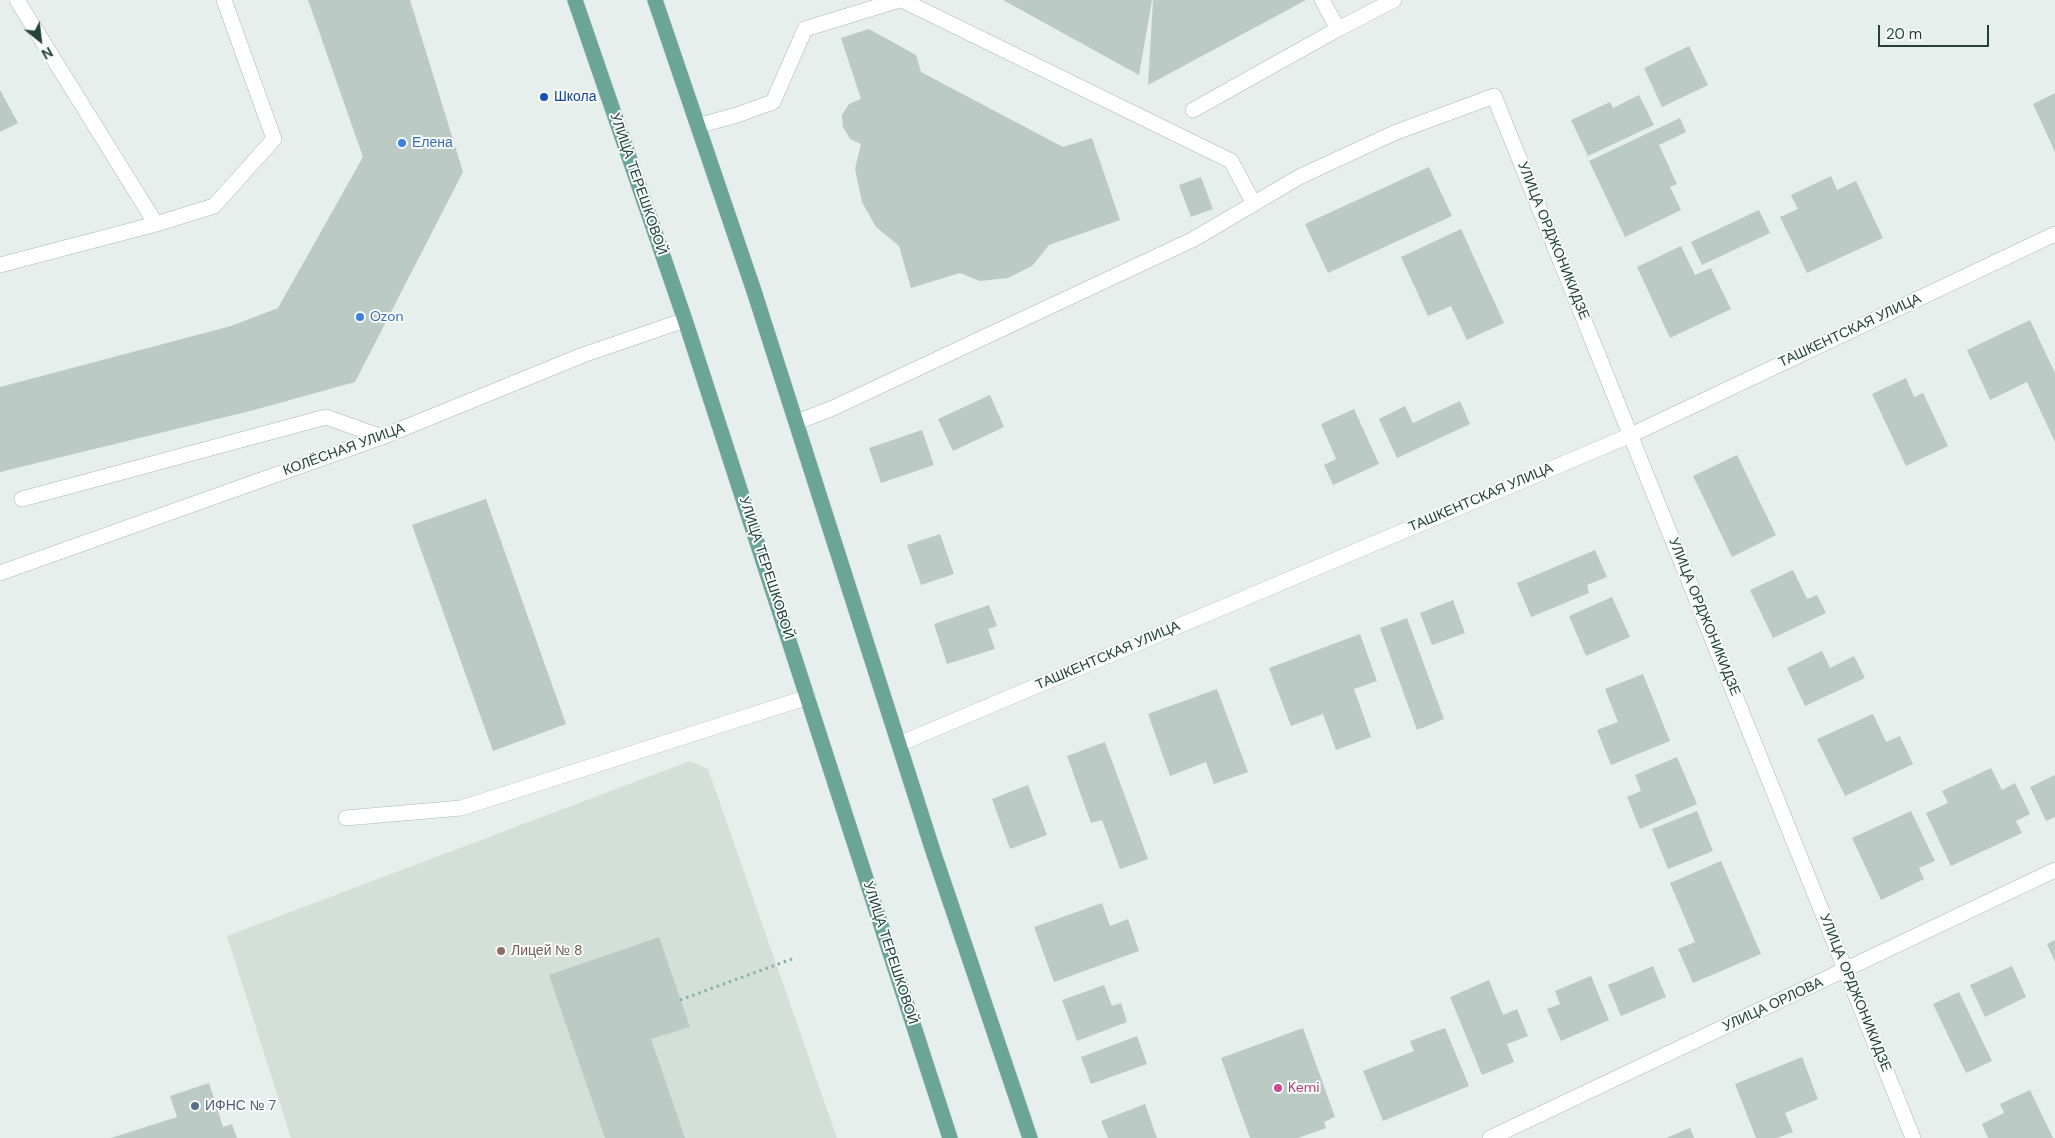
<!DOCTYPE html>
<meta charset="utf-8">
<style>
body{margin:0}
#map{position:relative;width:2055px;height:1138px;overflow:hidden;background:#e6efeb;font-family:"DM Sans",sans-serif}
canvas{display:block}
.north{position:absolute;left:15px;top:15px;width:50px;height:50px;-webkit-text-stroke:4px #f7fbf9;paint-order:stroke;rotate:151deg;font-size:14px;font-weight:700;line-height:20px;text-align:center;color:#24423a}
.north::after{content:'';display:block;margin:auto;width:18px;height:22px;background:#24423a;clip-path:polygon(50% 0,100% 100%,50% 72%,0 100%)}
.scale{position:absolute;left:1878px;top:25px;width:111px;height:22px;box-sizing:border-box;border:2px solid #24423a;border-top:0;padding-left:6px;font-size:15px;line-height:18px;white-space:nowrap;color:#24423a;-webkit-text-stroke:4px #f7fbf9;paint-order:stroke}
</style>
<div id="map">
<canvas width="2055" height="1138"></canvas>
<div class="north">N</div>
<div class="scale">20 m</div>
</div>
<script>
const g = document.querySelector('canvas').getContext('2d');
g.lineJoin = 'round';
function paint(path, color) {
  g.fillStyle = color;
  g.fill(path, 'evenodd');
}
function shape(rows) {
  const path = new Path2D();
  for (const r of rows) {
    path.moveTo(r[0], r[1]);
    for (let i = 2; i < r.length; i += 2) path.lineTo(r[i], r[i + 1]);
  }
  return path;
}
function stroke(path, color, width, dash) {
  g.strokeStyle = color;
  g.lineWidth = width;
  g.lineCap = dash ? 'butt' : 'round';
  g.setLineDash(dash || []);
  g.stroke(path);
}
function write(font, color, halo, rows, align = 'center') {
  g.font = font + ' "DM Sans",sans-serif';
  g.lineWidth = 4;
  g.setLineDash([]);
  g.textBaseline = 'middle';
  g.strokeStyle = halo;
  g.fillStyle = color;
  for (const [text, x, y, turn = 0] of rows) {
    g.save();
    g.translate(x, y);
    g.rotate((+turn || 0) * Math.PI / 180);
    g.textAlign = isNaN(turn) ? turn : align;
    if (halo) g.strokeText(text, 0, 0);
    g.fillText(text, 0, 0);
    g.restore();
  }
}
paint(shape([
 [690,761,708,769,837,1138,291,1138,227,936]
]), '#d4dfda');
paint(shape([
 [308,0,410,0,463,172,355,382,254,410,0,472,0,387,231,326,278,308,363,157],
 [1003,0,1152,0,1139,75],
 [1153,0,1306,0,1148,85],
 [869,29,916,55,921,72,1063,147,1092,138,1120,220,1049,245,1032,266,1008,278,980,281,960,273,911,288,899,246,876,227,862,202,855,169,861,144,850,139,843,127,842,115,849,104,861,99,841,38],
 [1689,46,1708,85,1662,107,1644,68],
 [0,90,18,123,0,132],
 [2055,93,2055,152,2033,104],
 [1639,95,1654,125,1588,156,1571,120,1610,102,1613,108],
 [1680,118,1686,132,1659,145,1677,184,1670,187,1681,210,1625,237,1589,161],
 [1429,167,1452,216,1328,273,1305,224],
 [1831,176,1837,190,1856,181,1883,238,1807,273,1780,217,1798,209,1791,195],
 [1201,177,1213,209,1191,217,1179,185],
 [1759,210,1770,233,1702,265,1691,242],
 [1461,229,1504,323,1467,340,1451,306,1428,316,1401,257],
 [1681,246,1695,275,1711,268,1731,309,1670,338,1637,267],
 [2030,320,2055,373,2055,442,2027,382,1990,400,1967,350],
 [1906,378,1914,397,1923,393,1948,446,1906,466,1872,394],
 [990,395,1004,427,953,451,938,419],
 [1460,401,1470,424,1397,458,1379,419,1405,406,1413,423],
 [1354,409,1379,464,1333,485,1324,465,1336,459,1321,424],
 [922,430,934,465,881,483,869,448],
 [1737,455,1776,535,1732,557,1693,476],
 [486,499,566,724,493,751,412,525],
 [940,534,954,574,921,585,907,545],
 [1595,550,1607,577,1587,585,1589,593,1531,617,1517,583],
 [1793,570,1807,599,1817,595,1826,613,1773,638,1750,590],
 [1612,597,1630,637,1586,656,1569,616],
 [1453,600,1465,633,1432,645,1420,613],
 [989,605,997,626,988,629,995,649,947,664,934,624],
 [1407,618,1444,719,1417,730,1380,628],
 [1360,634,1377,681,1354,689,1371,737,1336,750,1323,714,1291,726,1269,668],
 [1822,651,1830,668,1854,656,1865,678,1805,706,1787,668],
 [1643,674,1670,741,1611,765,1597,730,1618,722,1605,689],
 [1217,689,1248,772,1214,784,1206,762,1170,776,1148,714],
 [1873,714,1886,742,1900,736,1913,764,1845,796,1817,739],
 [1105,742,1148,859,1120,869,1102,820,1091,823,1067,756],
 [1677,757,1697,804,1640,829,1627,797,1641,791,1635,775],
 [1991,768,2002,790,2015,783,2030,814,2016,821,2022,833,1951,866,1926,813,1948,803,1942,791],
 [2055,775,2055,817,2046,821,2030,787],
 [1028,785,1047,835,1010,849,992,799],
 [1697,811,1713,851,1668,869,1652,829],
 [1911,811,1935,861,1919,868,1924,879,1881,900,1852,838],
 [1721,861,1761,954,1693,983,1678,949,1695,942,1670,883],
 [1102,903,1110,926,1128,919,1139,951,1054,982,1034,927],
 [659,937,690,1027,651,1039,685,1138,605,1138,549,975],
 [2055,940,2055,962,2047,944],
 [1653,966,1666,997,1621,1016,1608,985],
 [2012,966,2026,997,1985,1017,1970,985],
 [1591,976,1609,1020,1561,1041,1547,1009,1560,1004,1555,991],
 [1489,980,1503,1015,1517,1009,1528,1036,1507,1044,1514,1062,1482,1075,1450,997],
 [1104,985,1112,1006,1121,1003,1127,1022,1077,1041,1062,1000],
 [1959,992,1992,1061,1966,1073,1933,1004],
 [1303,1028,1335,1117,1324,1122,1326,1128,1298,1138,1250,1138,1221,1058],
 [1445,1028,1469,1086,1383,1121,1363,1071,1414,1051,1410,1041],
 [1137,1036,1147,1064,1091,1084,1081,1057],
 [1802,1057,1818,1099,1785,1113,1793,1132,1777,1138,1756,1138,1735,1084],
 [209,1083,223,1127,232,1124,237,1138,111,1138,177,1117,170,1096],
 [2030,1090,2053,1138,1988,1138,1982,1124,2004,1113,2000,1104],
 [1145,1104,1157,1138,1108,1138,1101,1121],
 [1690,1128,1694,1138,1666,1138]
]), '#bbcac4');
const lane = shape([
 [17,0,156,224],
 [902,0,1231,161,1254,204],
 [1322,0,1338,29],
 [1193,110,1338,29,1394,0],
 [697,126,737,115,773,102,805,29,899,0],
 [0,265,156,224,214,206,274,139,224,0],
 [797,422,833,408,1194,239,1299,177,1394,133,1494,96],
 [22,499,326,417,382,437],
 [346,818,461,808,808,697]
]);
const street = shape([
 [1494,96,1913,1138],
 [0,573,382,437,583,355,685,320],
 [1490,1138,2055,870]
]);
const secondary = shape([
 [899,744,1631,435,2055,234]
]);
const primary = shape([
 [575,0,685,320,950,1138],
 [655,0,754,291,933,851,1030,1138]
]);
stroke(lane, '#a8b8b2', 16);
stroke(street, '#a8b8b2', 16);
stroke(secondary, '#a4bbb3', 16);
stroke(primary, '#c2cac8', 16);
stroke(shape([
 [680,1000,792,959]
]), '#86b3a5', 3, [2.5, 4]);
stroke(lane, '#fff', 15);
stroke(street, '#fff', 15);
stroke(secondary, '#fff', 15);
stroke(primary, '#6aa596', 15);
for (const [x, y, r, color] of [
 [544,97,5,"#1a4fb4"],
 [402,143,5,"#3f7fe0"],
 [360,317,5,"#3f7fe0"],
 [501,951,5,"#8d6e63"],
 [1278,1088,5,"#d1479c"],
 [195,1106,5,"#5c6f8a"]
]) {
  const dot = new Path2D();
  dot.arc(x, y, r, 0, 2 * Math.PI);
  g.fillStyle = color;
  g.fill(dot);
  stroke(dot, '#f7fbf9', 2);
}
write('14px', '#164399', '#f7fbf9', [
 ["Школа",554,97]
], 'left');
write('14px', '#366cbe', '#f7fbf9', [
 ["Елена",412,143],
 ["Ozon",370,317]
], 'left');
write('14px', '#24423a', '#f7fbf9', [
 ["УЛИЦА ТЕРЕШКОВОЙ",638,184,71],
 ["УЛИЦА ОРДЖОНИКИДЗЕ",1553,241,68],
 ["ТАШКЕНТСКАЯ УЛИЦА",1850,331,-25],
 ["КОЛЁСНАЯ УЛИЦА",344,450,-20],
 ["ТАШКЕНТСКАЯ УЛИЦА",1481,498,-23],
 ["УЛИЦА ТЕРЕШКОВОЙ",766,568,72],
 ["УЛИЦА ОРДЖОНИКИДЗЕ",1704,617,68],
 ["ТАШКЕНТСКАЯ УЛИЦА",1108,656,-23],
 ["УЛИЦА ТЕРЕШКОВОЙ",890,953,72],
 ["УЛИЦА ОРДЖОНИКИДЗЕ",1855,993,68],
 ["УЛИЦА ОРЛОВА",1773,1005,-25]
]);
write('14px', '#785e54', '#f7fbf9', [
 ["Лицей № 8",511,951]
], 'left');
write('14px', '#b23c85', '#f7fbf9', [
 ["Kemi",1288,1088]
], 'left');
write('14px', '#4e5e75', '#f7fbf9', [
 ["ИФНС № 7",205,1106]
], 'left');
</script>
